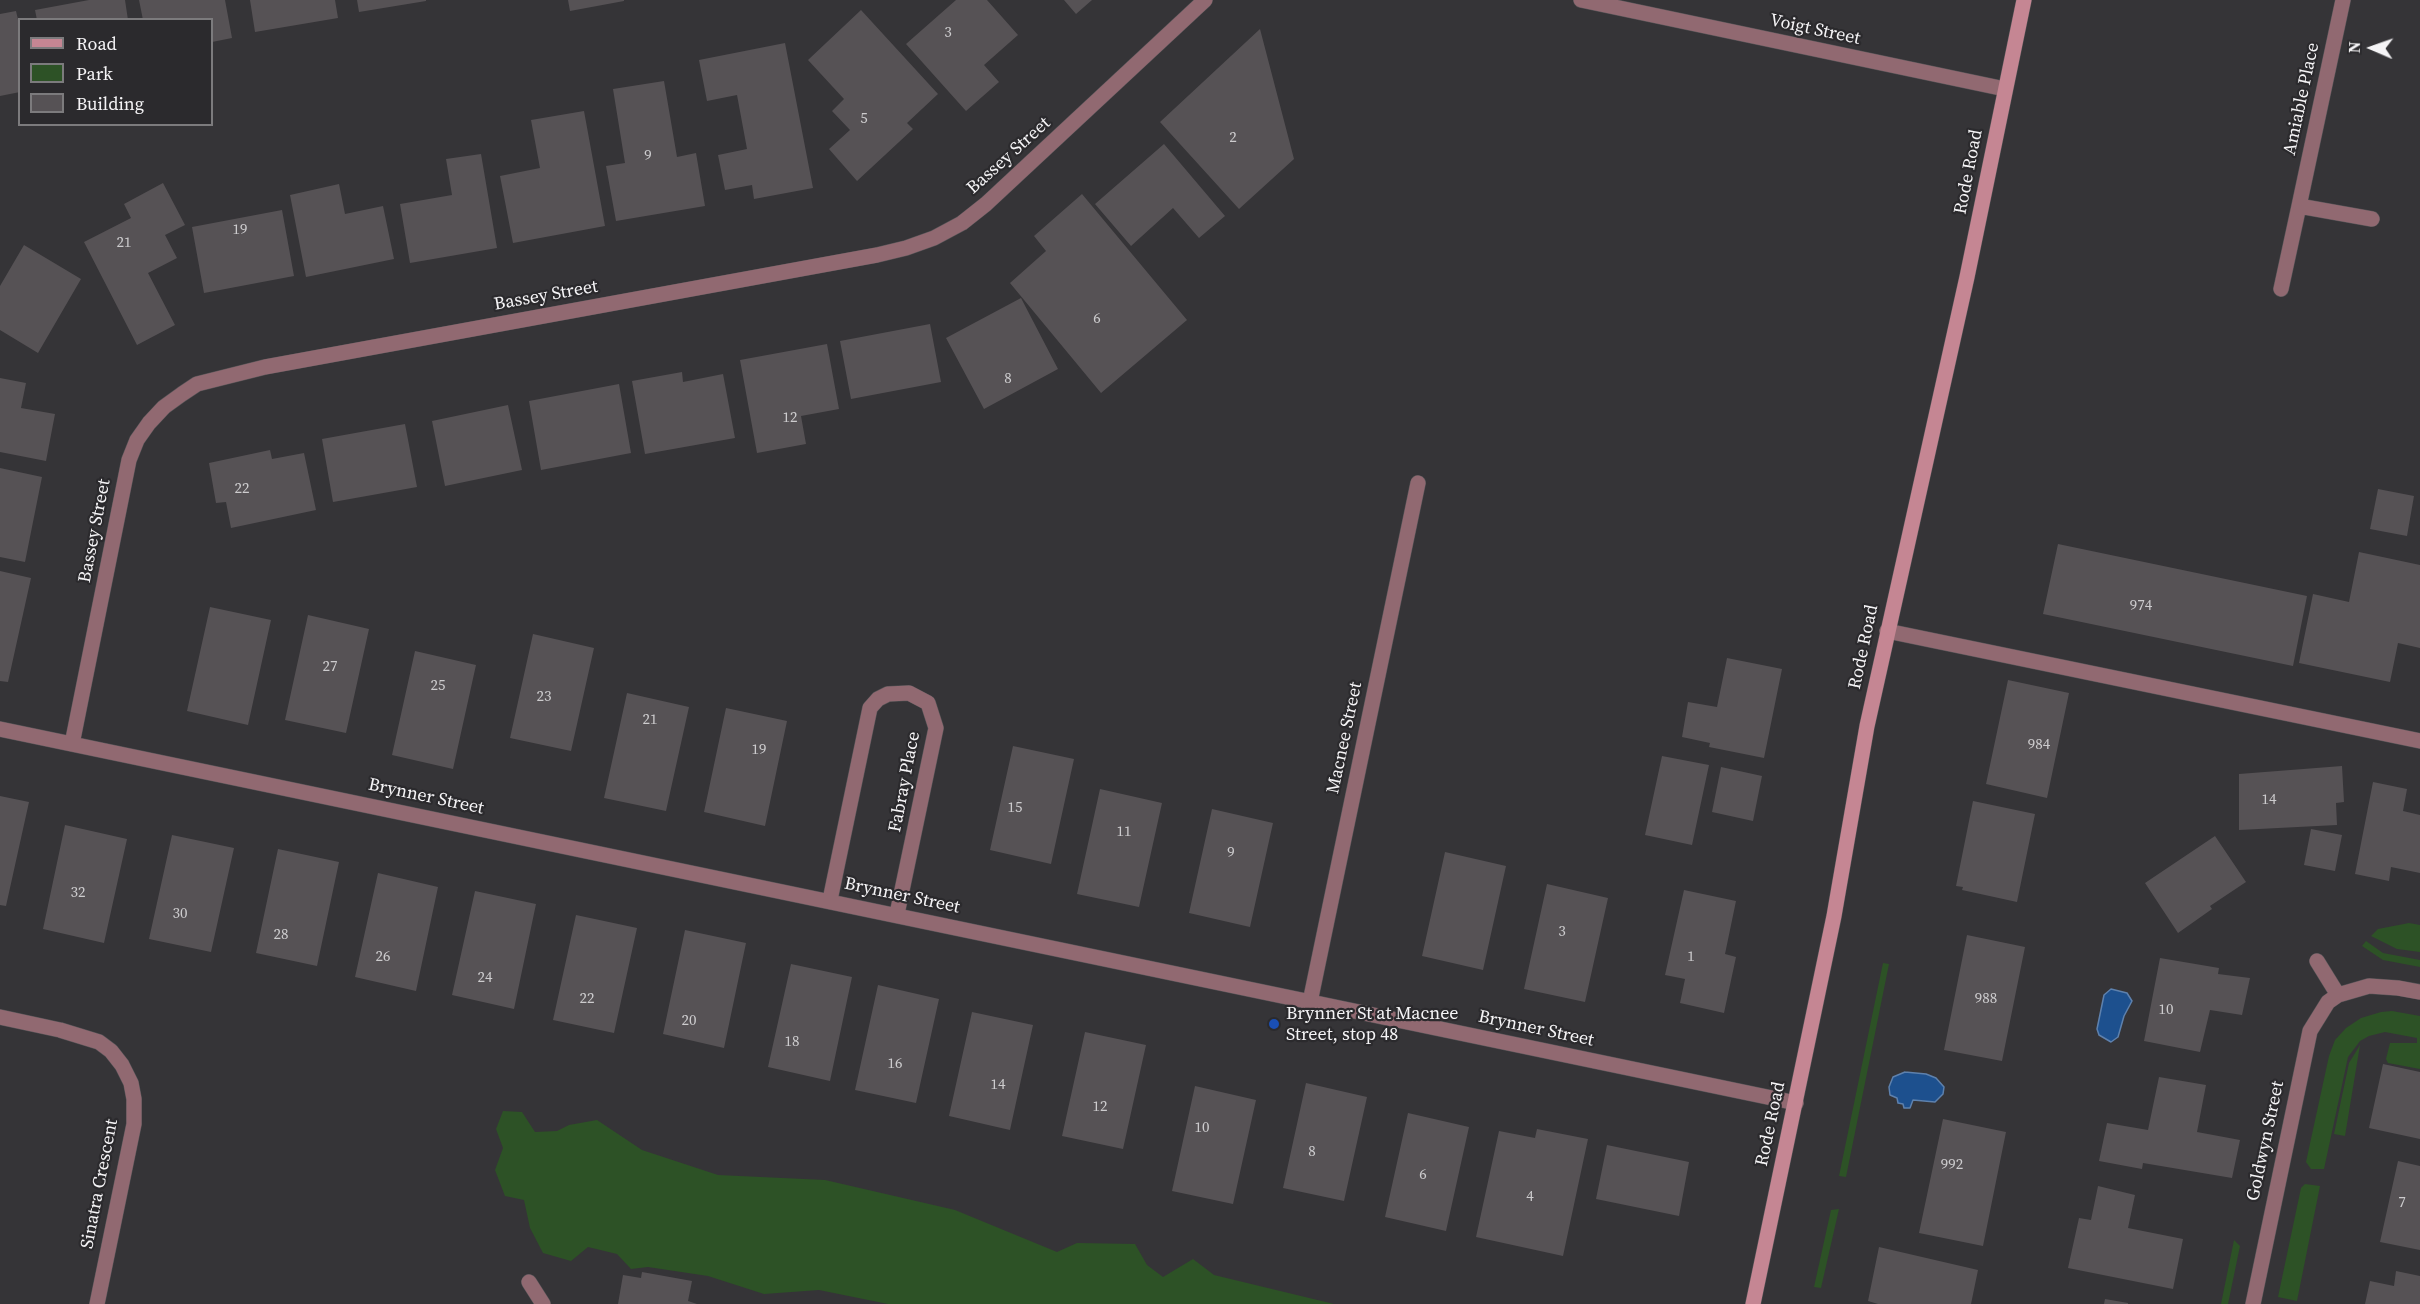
<!DOCTYPE html>
<style>
body{margin:0}
#map{position:relative;width:2420px;height:1304px;overflow:hidden;background:#353437;font-family:"Source Serif 4",serif}
canvas{display:block}
.legend{position:absolute;left:18px;top:18px;width:195px;height:108px;box-sizing:border-box;background:#2b2a2d;border:2px solid #7c7b7d;margin:0;padding:8px 10px;list-style:none;font-size:18px;color:#f5f4f6}
.legend li{display:flex;align-items:center;gap:12px;height:30px}
.legend b{width:30px;border:2px solid #7c7b7d}
.north{position:absolute;left:2342px;top:18px;width:60px;height:60px;-webkit-text-stroke:4px #2b2a2d;paint-order:stroke;rotate:272deg;font-size:16px;font-weight:700;line-height:24px;text-align:center;color:#f5f4f6}
.north::after{content:'';display:block;margin:auto;width:21px;height:27px;background:#f5f4f6;clip-path:polygon(50% 0,100% 100%,50% 72%,0 100%)}
</style>
<div id="map">
<canvas width="2420" height="1304"></canvas>
<ul class="legend">
<li><b style="height:8px;background:#c58693"></b>Road</li>
<li><b style="height:16px;background:#2d5226"></b>Park</li>
<li><b style="height:16px;background:#565255"></b>Building</li>
</ul>
<div class="north">N</div>
</div>
<script>
const g = document.querySelector('canvas').getContext('2d');
g.lineJoin = 'round';
function paint(path, color) {
  g.fillStyle = color;
  g.fill(path, 'evenodd');
}
function shape(rows) {
  const path = new Path2D();
  for (const r of rows) {
    path.moveTo(r[0], r[1]);
    for (let i = 2; i < r.length; i += 2) path.lineTo(r[i], r[i + 1]);
  }
  return path;
}
function stroke(path, color, width, dash) {
  g.strokeStyle = color;
  g.lineWidth = width;
  g.lineCap = dash ? 'butt' : 'round';
  g.setLineDash(dash || []);
  g.stroke(path);
}
function write(font, color, halo, rows, align = 'center') {
  g.font = font + ' "Source Serif 4",serif';
  g.lineWidth = 4.5;
  g.setLineDash([]);
  g.textBaseline = 'middle';
  g.strokeStyle = halo;
  g.fillStyle = color;
  for (const [text, x, y, turn = 0] of rows) {
    g.save();
    g.translate(x, y);
    g.rotate((+turn || 0) * Math.PI / 180);
    g.textAlign = isNaN(turn) ? turn : align;
    if (halo) g.strokeText(text, 0, 0);
    g.fillText(text, 0, 0);
    g.restore();
  }
}
paint(shape([
 [2409,923,2420,925,2420,952,2397,949,2371,936,2378,929],
 [2366,941,2383,953,2420,960,2420,967,2383,960,2362,946],
 [1883,963,1889,964,1846,1177,1839,1176],
 [2392,1011,2420,1016,2420,1069,2388,1063,2386,1059,2390,1043,2417,1043,2417,1038,2385,1032,2369,1036,2360,1041,2348,1057,2324,1169,2311,1169,2306,1162,2329,1056,2335,1040,2346,1028,2361,1018,2381,1012],
 [2360,1045,2345,1136,2334,1134,2349,1063],
 [503,1111,522,1112,535,1132,557,1131,569,1125,597,1120,642,1150,718,1175,825,1180,955,1210,1057,1252,1077,1243,1135,1244,1147,1265,1163,1277,1193,1259,1214,1275,1334,1304,888,1304,819,1290,764,1294,708,1276,648,1267,631,1269,617,1254,588,1247,571,1261,543,1253,530,1228,524,1200,505,1196,495,1170,503,1148,496,1129],
 [2305,1184,2320,1186,2297,1301,2278,1297,2301,1188],
 [1839,1209,1821,1288,1814,1287,1831,1210],
 [2234,1240,2240,1246,2228,1304,2221,1304]
]), '#2d5226');
const water = shape([
 [2111,989,2127,993,2132,1001,2124,1016,2118,1037,2111,1042,2099,1035,2097,1029,2104,995,2111,989],
 [1905,1072,1926,1074,1936,1078,1944,1087,1943,1094,1935,1102,1913,1100,1910,1108,1904,1108,1903,1104,1898,1103,1897,1098,1890,1095,1889,1087,1893,1077,1905,1072]
]);
paint(water, '#1d508e');
stroke(water, '#5e81ad', 1.5);
paint(shape([
 [89,0,125,0,128,20,37,20,35,10],
 [139,0,225,0,232,38,212,42,212,20,143,20],
 [250,0,335,0,338,18,255,32],
 [357,0,426,0,426,1,359,12],
 [568,0,624,0,624,1,570,11],
 [956,0,987,0,1018,35,984,65,999,82,966,111,906,44],
 [1064,0,1092,0,1076,14],
 [861,10,938,94,907,123,913,129,857,181,829,149,850,130,832,111,844,99,808,60],
 [16,11,20,28,20,92,0,96,0,14],
 [1260,29,1294,159,1239,209,1160,122],
 [785,43,813,188,754,199,752,185,725,190,718,155,747,149,737,95,707,101,699,60],
 [664,81,677,157,696,153,705,206,616,221,606,166,625,163,613,89],
 [584,111,605,226,513,243,500,176,540,168,531,120],
 [1164,144,1225,216,1199,238,1173,208,1131,246,1095,204],
 [481,154,497,248,410,263,400,204,452,195,446,159],
 [163,183,185,225,165,235,177,258,148,273,175,325,137,345,84,242,131,218,124,204],
 [339,184,345,214,383,206,394,259,306,277,290,195],
 [1082,194,1187,320,1101,393,1010,283,1046,251,1034,236],
 [282,210,294,276,204,293,192,227],
 [24,245,81,279,38,353,0,330,0,286],
 [1021,298,1058,369,984,409,946,338],
 [930,324,941,382,851,399,840,341],
 [827,344,839,409,801,416,806,444,757,453,740,360],
 [682,372,683,382,723,374,735,438,645,454,632,381],
 [0,378,26,383,21,408,55,414,46,461,0,452],
 [619,384,631,453,541,470,529,401],
 [508,405,522,470,445,486,432,421],
 [405,424,417,487,333,502,322,439],
 [270,450,272,459,304,453,316,510,231,528,226,502,216,503,209,463],
 [0,468,42,477,25,562,0,557],
 [2378,489,2414,496,2407,536,2370,529],
 [2058,544,2307,596,2293,666,2043,614],
 [2359,552,2420,565,2420,648,2398,643,2390,682,2299,663,2313,594,2349,602],
 [0,571,31,578,8,682,0,681],
 [210,607,271,620,248,725,187,711],
 [308,615,369,629,346,733,285,720],
 [533,634,594,648,571,751,510,738],
 [415,651,476,665,453,769,392,755],
 [1727,658,1782,669,1764,758,1709,747,1710,743,1682,737,1688,702,1717,707],
 [2008,680,2069,693,2047,798,1986,784],
 [627,693,689,707,666,811,604,798],
 [726,708,787,721,765,826,704,812],
 [1013,746,1074,759,1051,864,990,850],
 [1662,756,1709,765,1692,845,1645,835],
 [2342,766,2344,802,2336,803,2337,825,2239,830,2239,774],
 [1721,767,1762,776,1753,821,1712,812],
 [2373,782,2407,789,2403,811,2420,815,2420,873,2391,867,2389,881,2355,874],
 [1100,789,1162,803,1139,907,1077,894],
 [0,796,29,802,6,906,0,905],
 [1973,801,2035,814,2017,902,1962,890,1963,887,1956,886],
 [1212,809,1273,823,1250,927,1189,913],
 [65,825,127,839,104,943,43,929],
 [2311,829,2342,835,2335,871,2304,865],
 [172,835,234,848,211,952,149,939],
 [2215,836,2246,882,2210,906,2212,909,2178,933,2145,883],
 [278,849,339,862,317,966,256,953],
 [1445,852,1506,866,1483,970,1422,956],
 [378,873,438,887,416,991,355,977],
 [1547,884,1608,898,1585,1002,1524,989],
 [1684,890,1736,901,1725,954,1736,957,1724,1013,1680,1003,1685,979,1665,975],
 [475,891,536,904,514,1009,452,995],
 [576,915,637,928,614,1033,553,1020],
 [685,930,746,943,724,1048,663,1034],
 [1967,935,2025,947,2002,1061,1944,1050],
 [2160,958,2219,968,2218,974,2250,978,2242,1015,2210,1010,2200,1052,2144,1041],
 [791,964,852,977,830,1081,768,1067],
 [878,985,939,999,916,1103,855,1090],
 [972,1012,1033,1025,1010,1130,949,1116],
 [1085,1032,1146,1045,1123,1149,1062,1136],
 [2383,1064,2420,1072,2420,1139,2369,1128],
 [2159,1077,2206,1085,2197,1132,2240,1140,2232,1178,2143,1163,2142,1169,2099,1161,2107,1123,2148,1130],
 [1306,1083,1367,1097,1344,1201,1283,1188],
 [1195,1086,1256,1100,1233,1204,1172,1191],
 [1408,1113,1469,1127,1446,1231,1385,1217],
 [1943,1119,2006,1132,1983,1246,1919,1233],
 [1537,1129,1588,1139,1563,1256,1476,1237,1499,1131,1535,1138],
 [1607,1145,1689,1162,1679,1216,1596,1199],
 [2398,1161,2420,1166,2420,1250,2380,1242],
 [2098,1186,2135,1195,2128,1228,2183,1239,2173,1289,2068,1268,2079,1218,2091,1220],
 [1879,1247,1978,1270,1971,1304,1878,1304,1868,1301],
 [2396,1271,2420,1276,2420,1304,2365,1304,2370,1281,2394,1286],
 [642,1272,692,1281,688,1301,697,1304,618,1304,623,1275,641,1278],
 [2105,1299,2128,1303,2128,1304,2104,1304]
]), '#565255');
const minor = shape([
 [1581,0,2005,89],
 [2299,206,2343,0],
 [2281,289,2299,206,2372,219],
 [1887,631,2420,741],
 [0,729,1796,1103],
 [72,744,129,460,137,440,149,423,164,407,182,394,197,384,265,367,877,255,906,248,934,238,962,223,986,204,1205,0],
 [830,900,870,708,878,699,888,694,909,693,928,703,936,728,897,914],
 [2317,961,2338,995,2369,986,2398,988,2420,992],
 [1310,1002,1418,483],
 [0,1017,60,1030,99,1042,111,1051,122,1065,131,1083,134,1099,134,1124,97,1304],
 [529,1282,543,1304],
 [2253,1304,2310,1031,2328,1002,2338,995]
]);
const secondary = shape([
 [1753,1304,1834,916,1867,726,1967,277,2024,0]
]);
stroke(minor, '#545356', 16);
stroke(secondary, '#545356', 16);
stroke(minor, '#916971', 15);
stroke(secondary, '#c58693', 15);
for (const [x, y, r, color] of [
 [1274,1024,6,"#1a4fb4"]
]) {
  const dot = new Path2D();
  dot.arc(x, y, r, 0, 2 * Math.PI);
  g.fillStyle = color;
  g.fill(dot);
  stroke(dot, '#2b2a2d', 2);
}
write('15px', '#cdccce', null, [
 ["3",948,33],
 ["5",864,119],
 ["2",1233,138],
 ["9",648,156],
 ["19",240,230],
 ["21",124,243],
 ["6",1097,319],
 ["8",1008,379],
 ["12",790,418],
 ["22",242,489],
 ["974",2141,606],
 ["27",330,667],
 ["25",438,686],
 ["23",544,697],
 ["21",650,720],
 ["984",2039,745],
 ["19",759,750],
 ["14",2269,800],
 ["15",1015,808],
 ["11",1124,832],
 ["9",1231,853],
 ["32",78,893],
 ["30",180,914],
 ["3",1562,932],
 ["28",281,935],
 ["26",383,957],
 ["1",1691,957],
 ["24",485,978],
 ["22",587,999],
 ["988",1986,999],
 ["10",2166,1010],
 ["20",689,1021],
 ["18",792,1042],
 ["16",895,1064],
 ["14",998,1085],
 ["12",1100,1107],
 ["10",1202,1128],
 ["8",1312,1152],
 ["992",1952,1165],
 ["6",1423,1175],
 ["4",1530,1197],
 ["7",2402,1203]
]);
write('18px', '#f5f4f6', '#2b2a2d', [
 ["Voigt Street",1815,30,12],
 ["Amiable Place",2302,99,-78],
 ["Bassey Street",1009,156,-42],
 ["Rode Road",1969,172,-79],
 ["Bassey Street",546,296,-10],
 ["Bassey Street",95,531,-79],
 ["Rode Road",1864,647,-78],
 ["Macnee Street",1345,738,-78],
 ["Fabray Place",905,782,-79],
 ["Brynner Street",426,797,12],
 ["Brynner Street",902,896,12],
 ["Brynner Street",1536,1029,12],
 ["Rode Road",1771,1124,-78],
 ["Goldwyn Street",2266,1141,-78],
 ["Sinatra Crescent",100,1184,-79]
]);
write('18px', '#f5f4f6', '#2b2a2d', [
 ["Brynner St at Macnee",1286,1014],
 ["Street, stop 48",1286,1035]
], 'left');
</script>
